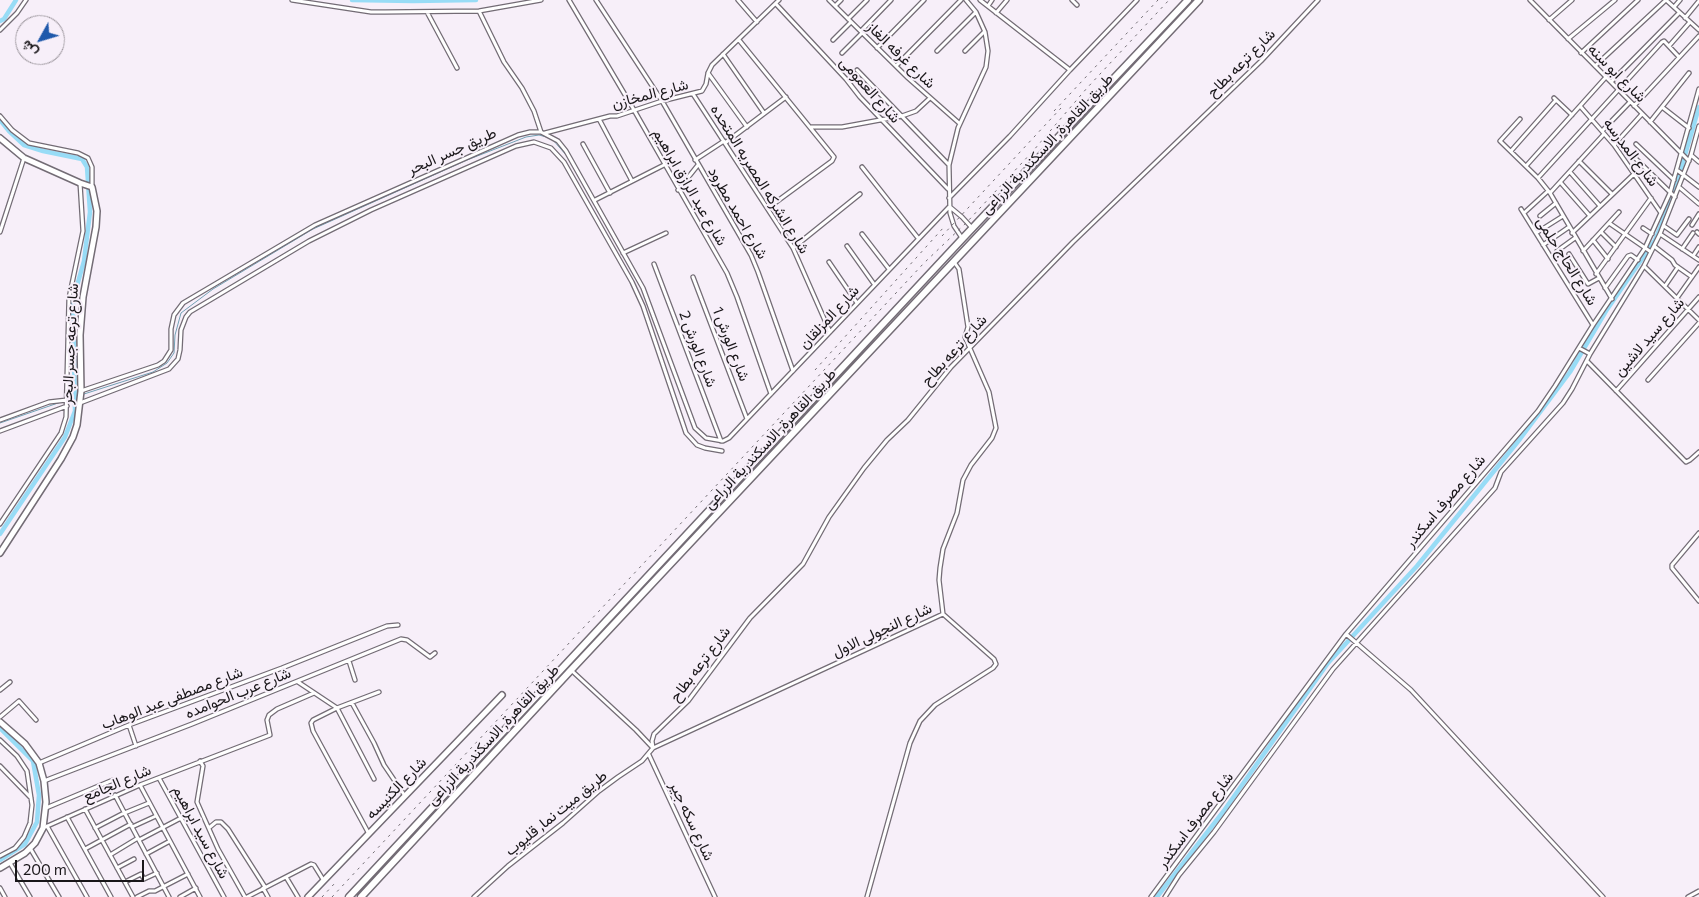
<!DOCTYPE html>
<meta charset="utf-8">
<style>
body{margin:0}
#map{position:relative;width:1699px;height:897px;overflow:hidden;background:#f7eff9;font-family:Commissioner,Vazirmatn,sans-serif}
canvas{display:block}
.north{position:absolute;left:15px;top:15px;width:50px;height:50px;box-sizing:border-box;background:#f7eff9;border:1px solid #9e989f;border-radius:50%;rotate:231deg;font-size:14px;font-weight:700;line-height:20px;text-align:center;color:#191619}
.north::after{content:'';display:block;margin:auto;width:18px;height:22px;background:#1f59ab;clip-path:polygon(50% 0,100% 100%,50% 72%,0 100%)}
.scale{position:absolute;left:15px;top:860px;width:129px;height:22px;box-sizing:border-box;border:2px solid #191619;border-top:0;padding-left:6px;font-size:15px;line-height:18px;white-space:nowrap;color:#191619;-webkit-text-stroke:4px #f7eff9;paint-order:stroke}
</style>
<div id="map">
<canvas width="1699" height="897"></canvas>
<div class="north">ش</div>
<div class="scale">200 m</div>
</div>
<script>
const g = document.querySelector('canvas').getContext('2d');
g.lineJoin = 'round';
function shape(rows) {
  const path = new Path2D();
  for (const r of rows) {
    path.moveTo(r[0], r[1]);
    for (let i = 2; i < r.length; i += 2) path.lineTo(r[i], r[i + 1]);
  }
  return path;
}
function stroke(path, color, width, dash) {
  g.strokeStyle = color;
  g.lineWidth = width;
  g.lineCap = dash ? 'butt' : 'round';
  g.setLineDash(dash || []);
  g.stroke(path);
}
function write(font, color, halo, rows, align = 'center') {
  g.font = font + ' Commissioner,Vazirmatn,sans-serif';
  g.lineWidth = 4;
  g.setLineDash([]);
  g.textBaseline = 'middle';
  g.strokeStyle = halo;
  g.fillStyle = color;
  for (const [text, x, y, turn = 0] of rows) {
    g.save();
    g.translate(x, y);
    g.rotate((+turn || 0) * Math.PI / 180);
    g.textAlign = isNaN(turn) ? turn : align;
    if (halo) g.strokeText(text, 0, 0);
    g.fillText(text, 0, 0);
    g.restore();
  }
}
stroke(shape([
 [553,140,567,156],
 [631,271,635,277],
 [84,394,153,372,167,363,174,353,175,335,181,313,213,289,313,229,467,160,526,137,539,135,550,138],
 [67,400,78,396],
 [0,423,61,402]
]), '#72a1b4', 1);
stroke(shape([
 [352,0,413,1,476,0],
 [0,21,4,19,16,0],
 [0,120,9,131,24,145,43,151,82,159,87,167,90,212,84,261,73,300,75,411,65,437,0,534],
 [0,728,33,761,39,795,37,822,25,844,0,860],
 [1157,897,1223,812,1328,663,1417,566,1520,439,1570,372,1606,311,1655,240,1673,196,1699,107]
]), '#98dcf6', 4.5);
const street = shape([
 [292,0,371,12,385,12,479,11,541,0],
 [569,0,634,110,727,273,737,297,771,394],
 [596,0,662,101,751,255,758,272,793,371],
 [738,0,757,22],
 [829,0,908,78,959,123],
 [980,0,1070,70],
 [1072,0,1077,5],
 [1530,0,1689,161],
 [1666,0,1699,30],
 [776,4,846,79,860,97,948,189],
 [835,6,841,0],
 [988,6,992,0],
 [1674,7,1680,0],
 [479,11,504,62,522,88,534,111,541,132],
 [427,12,457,68],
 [996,13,1007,0],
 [1685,18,1699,1],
 [848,19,867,0],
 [1549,20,1572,0],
 [0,30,17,13,26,0],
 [861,31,891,0],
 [1568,39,1615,0],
 [739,40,834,157,832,161,768,208],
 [833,40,851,22],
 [1669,46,1690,22],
 [877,48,924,0],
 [937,51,976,12],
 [965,51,984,32],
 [842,53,862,33],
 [1581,53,1638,0],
 [723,54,764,113],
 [896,66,961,0],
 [1595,66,1666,0],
 [857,70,949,165],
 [708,73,747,127],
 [1611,82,1679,13],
 [693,94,793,248,830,332],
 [1554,98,1572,115],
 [1580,106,1614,145,1661,213],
 [1634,106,1699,36],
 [1662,107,1689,128],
 [0,116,12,130,29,143,78,153,88,158,92,167,92,187],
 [599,119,632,181],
 [1520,119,1500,141,1538,178,1550,193,1612,299],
 [1650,122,1689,73],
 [811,127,842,127,902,116,916,111,930,98],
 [1602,131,1630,102],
 [545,133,610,116,617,116,662,101,702,91,706,84,708,73,712,65,779,0],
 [725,143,786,97],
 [583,144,610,193],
 [1636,144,1674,180],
 [1614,145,1642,114],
 [1511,151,1556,100],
 [1632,155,1675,197],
 [1691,155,1699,162],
 [695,160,724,141],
 [1579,161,1612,194],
 [1526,166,1606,77],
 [862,167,918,238],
 [1677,170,1699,187],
 [1570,172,1600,206],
 [1538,178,1662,42,1664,41,1679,57],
 [1561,183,1590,216],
 [1679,187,1699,204],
 [678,190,698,165],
 [1550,193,1604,134],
 [949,198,1010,136,1070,70,1137,0],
 [595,200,664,165],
 [950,207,962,217,973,229],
 [1521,209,1593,325],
 [1524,213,1548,191],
 [1540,216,1556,203],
 [1609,223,1651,252],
 [1692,225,1699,214],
 [1664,226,1677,235,1689,219],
 [1643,228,1652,234],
 [0,232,24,158],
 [1601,232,1616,247],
 [1697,232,1699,234],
 [1536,233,1563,216],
 [1572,233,1635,173],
 [862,234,889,269],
 [1660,234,1699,260],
 [962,238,954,226,950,213,949,165,958,128,986,67,988,51,985,32,976,12,966,0],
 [1593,240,1608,259],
 [1543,245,1569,227],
 [847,246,874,284],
 [1654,246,1672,260,1675,265,1692,277],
 [793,248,860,194],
 [1682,249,1693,233],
 [1557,251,1575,238],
 [1583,251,1619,212],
 [623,253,666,233],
 [1569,254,1588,284,1599,278],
 [1693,256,1699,247],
 [829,262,857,303],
 [654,264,721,441],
 [1644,266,1699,320],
 [1596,274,1651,198],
 [693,277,747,419],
 [1665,286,1678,267],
 [1605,288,1628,256,1631,255,1638,260],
 [1677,298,1699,267],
 [1579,348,1590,354],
 [1587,361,1684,460,1686,462,1690,460,1699,452],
 [1648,380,1699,323],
 [81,391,158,365,164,361,171,350,171,329,174,315,183,303,315,225,518,135,530,132,541,132,558,141,566,151,643,288,695,428,706,438,723,441,729,438,747,419,949,207],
 [1616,391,1699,297],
 [80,403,169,369,178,359,180,350,181,330,186,317,190,312,309,241,371,210,516,146,534,142,551,148,564,162,632,282,643,306,686,433,697,445,705,448,722,451],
 [0,420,49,402,67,400],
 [0,431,67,406],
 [0,524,61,433,66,417,69,298,83,231,80,183],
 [1699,533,1672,565,1672,568,1699,601],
 [943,614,939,580,940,568,943,549,957,513,963,480,971,465,992,438,996,428,989,392,965,337,968,327,959,269,954,262],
 [1346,634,1411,690,1603,897],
 [349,661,355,680],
 [571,670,636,730,653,748],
 [298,682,337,708,374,779],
 [0,690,10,682],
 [352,703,374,743,384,765,405,796],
 [0,717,19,701,36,720],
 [129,725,136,746],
 [0,740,17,756,27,771,32,805,30,823,24,837,15,848,0,856],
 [653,748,652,741,654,734,688,701,750,618,803,564,829,517,864,468,887,440,908,420,951,367,1073,242,1261,61,1318,0],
 [653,748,943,614],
 [649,755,715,897],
 [200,761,203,766,197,802,218,849,245,897],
 [39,763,129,725,282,668,387,626,398,625],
 [0,766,31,798],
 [159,778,224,897],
 [44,781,192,724,401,639,407,640,430,657,435,653],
 [140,785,200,897],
 [115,795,169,897],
 [46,808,113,780],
 [85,809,133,897],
 [67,817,111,897],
 [47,826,87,897],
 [132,827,156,816],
 [210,827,216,822,221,822,228,829,265,887],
 [43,828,140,785,270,735,267,720,269,715,277,709,314,693],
 [95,828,122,814,149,803],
 [369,834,313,731,311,723,313,720,337,708,379,692],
 [139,840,181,818],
 [30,848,59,897],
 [85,849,131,824],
 [146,854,170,841],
 [110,855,138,838],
 [10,863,30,897],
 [117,868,134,859],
 [286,877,298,897],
 [125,882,141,874,144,879,157,873],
 [0,888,5,897],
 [263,888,268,897],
 [137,897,149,891,155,891,188,874],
 [180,897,196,888],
 [247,897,311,864,314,865,324,881],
 [474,897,508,866,563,823,599,791,618,777,642,761,653,748],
 [867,897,910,743,920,721,935,705,993,668,996,664,994,659,943,614],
 [1151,897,1346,634,1538,411,1555,386,1593,325,1645,248,1670,193,1699,89],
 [1165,897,1179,875,1214,832,1333,669,1495,488,1501,472,1563,403,1572,389,1590,354,1644,266,1660,234,1691,155,1699,126],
 [1688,897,1699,891]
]);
const secondary = shape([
 [0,138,24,158,80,183,92,187,97,211,96,227,83,297,80,335,81,391,77,425,73,437,61,459,0,553],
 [0,722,25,744,39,763,44,781,46,802,43,828,35,843,25,853,0,868],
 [308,897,502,695]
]);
const highway = shape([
 [349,897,963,238,1188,0],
 [361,897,571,670,1199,0]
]);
stroke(street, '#736c75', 5.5);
stroke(secondary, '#736c75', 8);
stroke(highway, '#736c75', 9);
stroke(street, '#fff', 3);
stroke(secondary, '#fff', 5);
stroke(highway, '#fff', 6);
stroke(shape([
 [1054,111,1158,0],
 [942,236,1061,108],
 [815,370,944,227],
 [322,897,335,883],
 [332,897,924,263,967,222,1033,151,1087,88,1169,0]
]), '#726d73', 1, [2.5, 5]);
write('15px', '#191619', '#f7eff9', [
 ["شارع غرفه الغاز",901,55,44],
 ["شارع ترعه بطاح",1241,63,-45],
 ["شارع ابو سنه",1617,73,45],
 ["شارع العمومى",870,90,48],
 ["شارع المخازن",650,94,-15],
 ["طريق القاهرة, الاسكندرية الزراعى",1047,144,-47],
 ["طريق جسر البحر",452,151,-24],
 ["شارع المدرسه",1631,152,53],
 ["شارع الشركه المصريه المتحده",760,179,58],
 ["شارع عبد الرازق ابراهيم",690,187,60],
 ["شارع احمد مطرود",738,213,60],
 ["شارع الحاج حلمى",1567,261,58],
 ["شارع المزلقان",829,317,-47],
 ["شارع سيد لاشين",1649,337,-49],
 ["شارع ترعه جسر البحر",70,344,-87],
 ["شارع الورش 1",731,344,69],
 ["شارع الورش 2",698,349,69],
 ["شارع ترعه بطاح",954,350,-48],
 ["طريق القاهرة, الاسكندرية الزراعى",770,439,-47],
 ["شارع مصرف اسكندر",1445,501,-50],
 ["شارع النجولى الاول",882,630,-25],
 ["شارع ترعه بطاح",700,664,-53],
 ["شارع عرب الحوامده",238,693,-22],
 ["شارع مصطفى عبد الوهاب",172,698,-21],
 ["طريق القاهرة, الاسكندرية الزراعى",493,735,-47],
 ["شارع الجامع",117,783,-23],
 ["شارع الكنيسه",396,788,-46],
 ["طريق ميت نما, قليوب",556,813,-39],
 ["شارع مصرف اسكندر",1195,820,-53],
 ["شارع سكه جير",692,821,65],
 ["شارع سيد ابراهيم",201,832,62]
]);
</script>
